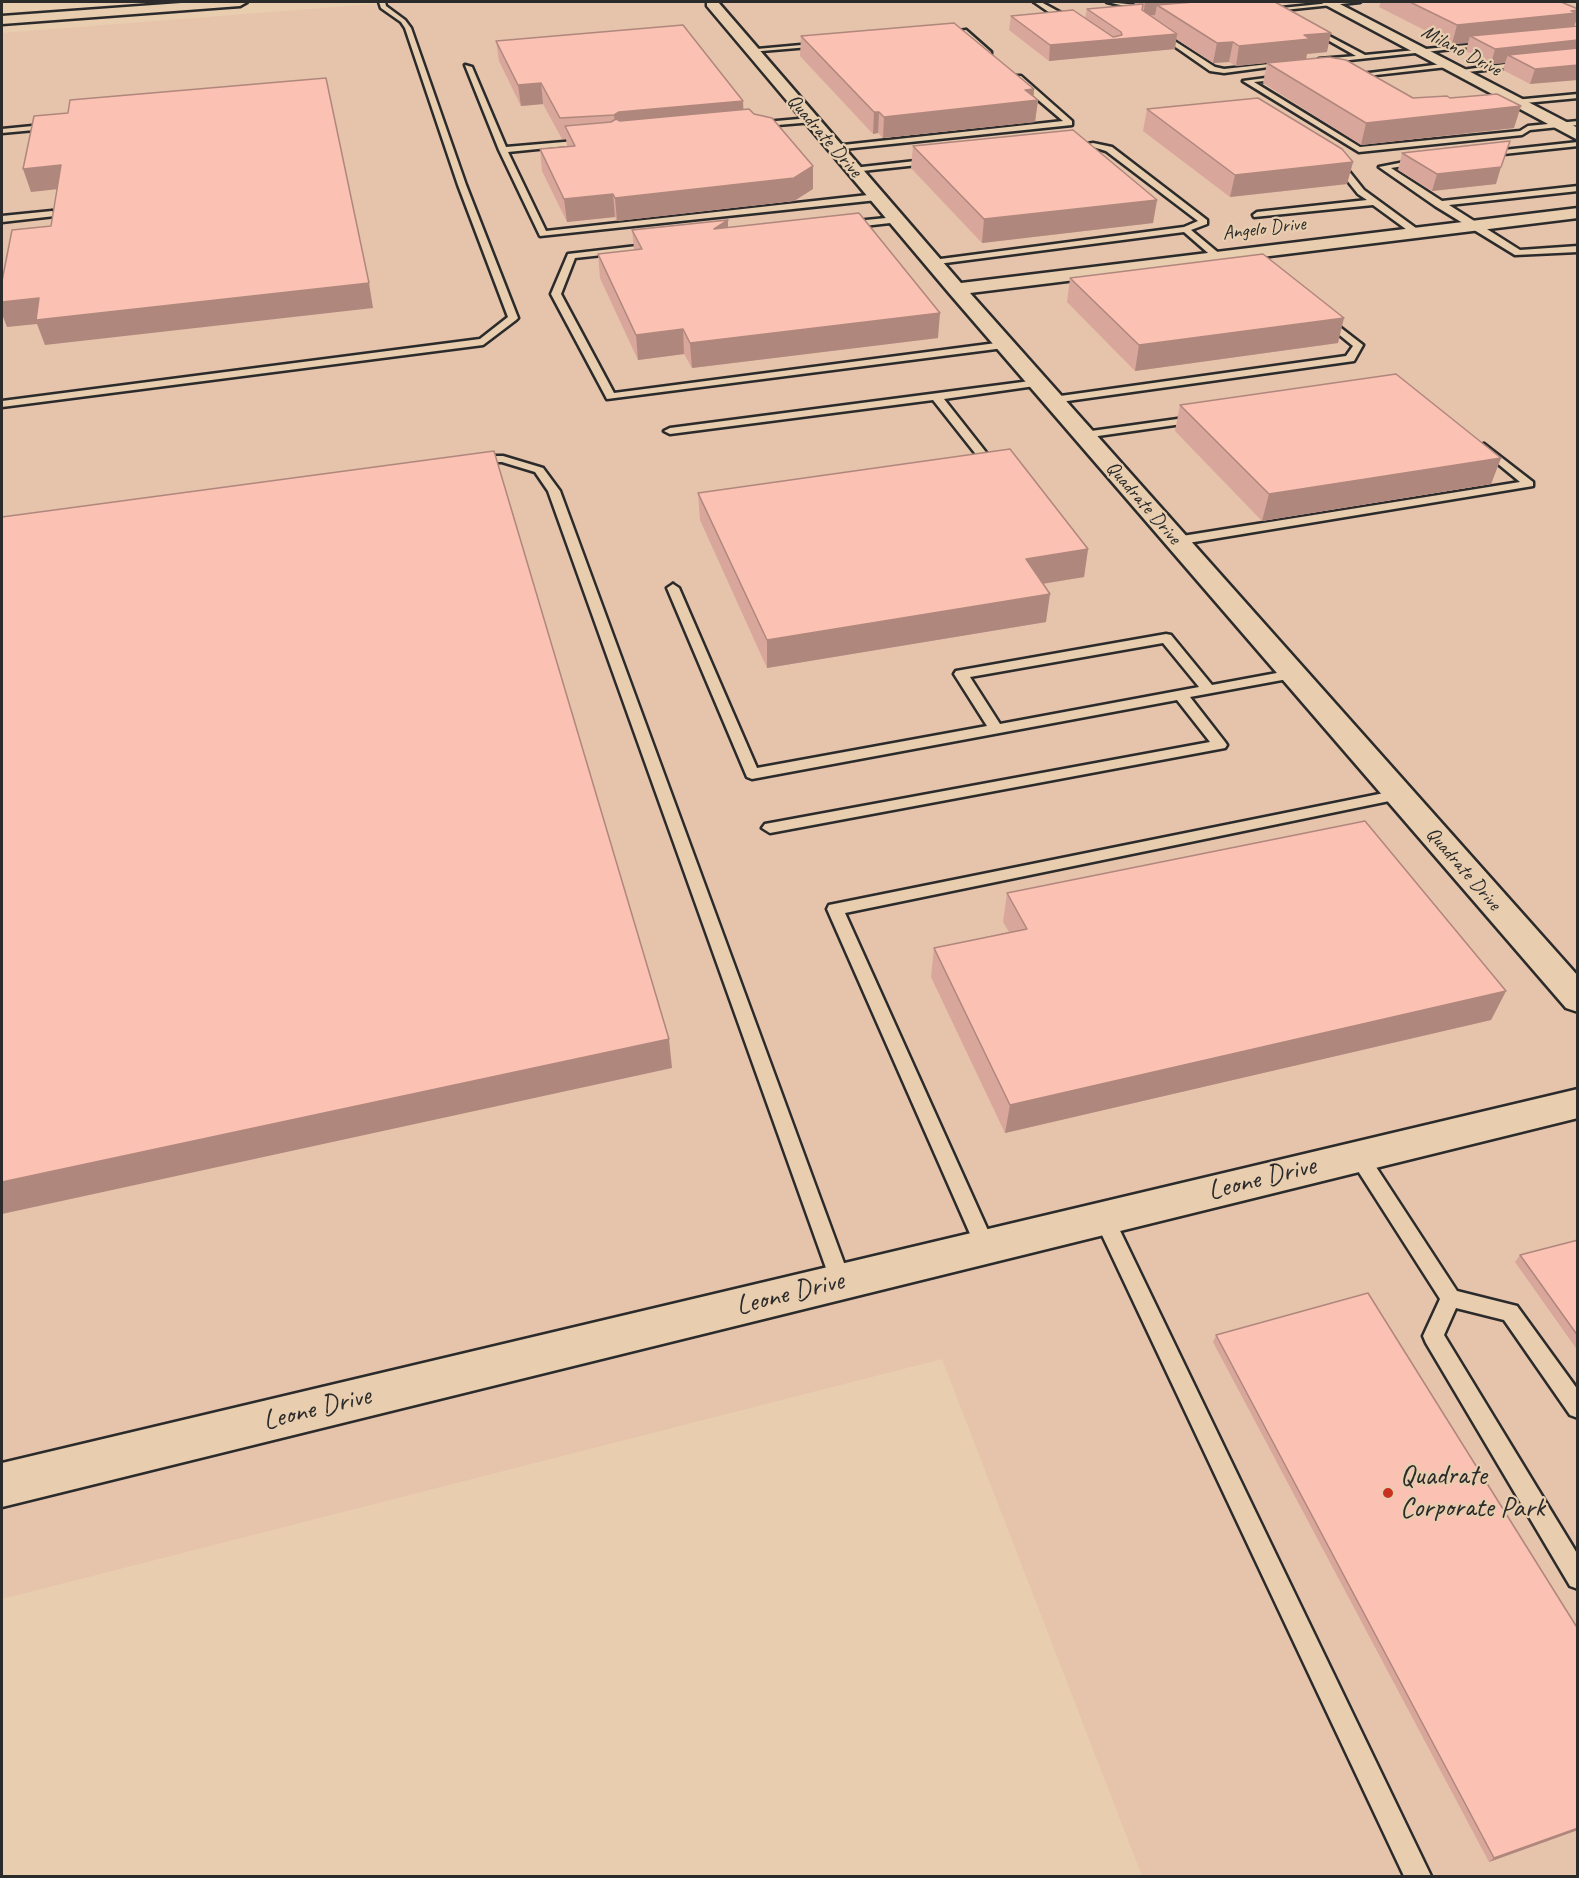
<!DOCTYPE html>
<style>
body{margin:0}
#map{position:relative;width:1579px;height:1878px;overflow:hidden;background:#e8cdaf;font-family:Caveat,sans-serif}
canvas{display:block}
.frame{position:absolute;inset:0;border:3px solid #2b2b2b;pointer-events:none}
</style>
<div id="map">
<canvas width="1579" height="1878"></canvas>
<div class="frame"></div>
</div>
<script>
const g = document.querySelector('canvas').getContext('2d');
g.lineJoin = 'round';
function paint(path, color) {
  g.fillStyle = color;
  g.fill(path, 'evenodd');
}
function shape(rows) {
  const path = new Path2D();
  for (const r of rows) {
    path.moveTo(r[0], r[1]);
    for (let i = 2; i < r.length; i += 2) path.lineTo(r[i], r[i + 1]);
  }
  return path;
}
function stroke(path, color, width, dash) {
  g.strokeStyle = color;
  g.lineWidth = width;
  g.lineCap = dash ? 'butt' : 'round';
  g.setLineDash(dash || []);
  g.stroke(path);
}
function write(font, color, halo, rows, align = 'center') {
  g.font = font + ' Caveat,sans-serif';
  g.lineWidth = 4.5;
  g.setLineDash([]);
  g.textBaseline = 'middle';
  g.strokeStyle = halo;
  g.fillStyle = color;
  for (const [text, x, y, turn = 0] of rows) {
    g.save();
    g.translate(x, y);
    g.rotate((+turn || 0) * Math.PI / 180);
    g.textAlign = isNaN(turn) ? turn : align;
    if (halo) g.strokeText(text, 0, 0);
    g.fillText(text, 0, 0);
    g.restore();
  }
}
paint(shape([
 [401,2,1577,2,1577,1876,1142,1876,942,1359,2,1599,2,33]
]), '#e6c3ab');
const service = shape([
 [379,2,385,2,386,6,405,20,411,28,466,185,518,318,516,320,483,345,2,407,2,401,480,339,508,317,458,185,405,28,401,22,381,8,379,2],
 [1034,2,1041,2,1076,21,1073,23,1053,15,1034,2],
 [1107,2,1138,5,1198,2,1138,9,1107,2],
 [1340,2,1360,2,1265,12,1262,10,1340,2],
 [1310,28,1314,28,1365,55,1487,43,1490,45,1322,63,1319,59,1356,56,1310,30,1310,28],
 [1156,29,1215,67,1224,69,1287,62,1291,64,1224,73,1210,71,1154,32,1156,29],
 [966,30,991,52,991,54,987,54,962,33,942,35,939,33,966,30],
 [823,43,821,46,750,52,746,50,823,43],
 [1526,61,1529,65,1459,73,1455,71,1526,61],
 [1450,63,1447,67,1349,78,1345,76,1450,63],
 [465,65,472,67,506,147,587,140,591,142,587,144,508,152,546,231,877,194,881,197,877,200,540,236,499,150,465,65],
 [1288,75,1285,79,1254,82,1360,147,1520,131,1528,126,1578,121,1578,125,1530,130,1522,135,1359,152,1243,81,1288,75],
 [1015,76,1021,76,1072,121,1072,125,834,150,830,148,834,146,1063,121,1015,80,1015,76],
 [1578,94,1578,98,1504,105,1500,103,1504,101,1578,94],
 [810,118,814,120,813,122,754,127,750,125,754,123,810,118],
 [53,124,56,124,56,128,2,133,2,129,53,124],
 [1578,142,1578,146,1485,156,1481,154,1485,152,1578,142],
 [1093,143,1112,147,1207,220,1207,224,1191,230,1221,255,1221,259,1215,259,1184,232,930,265,928,263,933,260,1184,227,1198,221,1106,151,1093,147,1069,150,1065,148,1093,143],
 [933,159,936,159,936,163,853,172,849,170,853,168,933,159],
 [1420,159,1423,159,1423,163,1391,168,1442,201,1578,186,1578,191,1449,205,1520,250,1578,246,1578,252,1515,255,1435,206,1379,167,1420,159],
 [1333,161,1344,165,1364,190,1420,231,1420,235,1414,235,1373,205,1254,217,1253,215,1257,212,1367,200,1358,194,1338,169,1330,165,1329,163,1333,161],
 [52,211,56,214,55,216,2,222,2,216,52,211],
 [896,217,899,218,899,222,846,228,842,225,846,222,896,217],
 [654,244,657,245,657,249,575,258,561,294,614,393,1004,342,1009,345,1004,348,607,399,551,294,568,254,654,244],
 [1323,314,1363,345,1354,361,1053,403,1048,400,1053,397,1346,356,1353,346,1320,319,1320,315,1323,314],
 [1038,380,1042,381,1042,385,944,399,996,465,990,468,986,467,933,400,670,434,664,431,670,428,1038,380],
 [1199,416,1203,417,1203,421,1084,438,1078,435,1084,432,1199,416],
 [1484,444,1533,482,1533,486,1176,545,1170,541,1176,537,1520,482,1480,449,1478,447,1484,444],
 [503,456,543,468,560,491,851,1282,848,1288,841,1291,834,1288,831,1282,548,491,535,472,502,462,476,462,470,459,476,456,503,456],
 [673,584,679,588,757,768,987,726,954,674,956,671,1166,634,1171,635,1212,685,1293,670,1300,674,1293,678,1190,697,1225,742,1227,745,1225,748,770,833,762,828,765,824,1210,742,1177,700,752,779,747,777,667,588,673,584],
 [1163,643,1199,687,1000,724,970,677,1163,643],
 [1399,790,1404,792,1406,795,1404,798,845,913,995,1246,992,1252,985,1255,978,1252,827,909,829,905,1399,790],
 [1358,1147,1365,1150,1457,1291,1517,1306,1578,1390,1578,1418,1570,1415,1504,1320,1456,1308,1444,1335,1578,1555,1578,1589,1570,1586,1426,1343,1423,1336,1440,1299,1351,1160,1349,1155,1351,1150,1358,1147],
 [1104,1210,1111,1212,1431,1876,1404,1876,1094,1218,1097,1212,1104,1210]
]);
const minor = shape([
 [707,2,718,2,961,283,1578,208,1578,218,970,293,1578,976,1578,1012,1566,1008,949,293,707,6,707,2],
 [1320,2,1336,2,1578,128,1578,140,1320,2],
 [1578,1089,1578,1118,2,1507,2,1463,1578,1089]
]);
const secondary = shape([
 [195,2,247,2,240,6,2,24,2,16,195,2]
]);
stroke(service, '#2b2b2b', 5);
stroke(minor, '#2b2b2b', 5);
stroke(secondary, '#2b2b2b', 5);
paint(service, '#e8cdaf');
paint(minor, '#e8cdaf');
paint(secondary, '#e8cdaf');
paint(shape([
 [1125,2,1275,2,1327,52,1307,54,1306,59,1236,66,1229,62,1213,63,1176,39,1175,49,1049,61,1009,30,1011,16,1085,18,1087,9,1134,5,1135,2],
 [1381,2,1561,2,1578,9,1578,16,1574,26,1530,84,1503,70,1505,63,1491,64,1466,51,1468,43,1452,44,1379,7],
 [801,36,1034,89,1034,97,1038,100,1035,122,883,138,878,133,873,134,800,56],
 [496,41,743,101,743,109,754,114,813,166,813,189,794,201,617,221,615,217,567,222,542,171,540,149,567,146,566,139,562,139,543,104,521,106,499,61],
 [1267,63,1413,98,1514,128,1361,145,1263,83],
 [1147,109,1353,162,1347,184,1230,197,1143,131],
 [913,146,1157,200,1153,223,982,243,911,168],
 [1402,153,1496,184,1432,191,1398,170],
 [728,220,728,227,938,338,692,368,684,354,638,360,600,278,598,254,634,250,632,230],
 [1070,278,1338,343,1135,371,1067,302],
 [1180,405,1501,458,1491,484,1262,521,1175,431],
 [698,493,1088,549,1084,577,1043,584,1046,622,767,668,700,520],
 [1007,893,1506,991,1491,1020,1005,1133,931,977,934,948,1009,932,1003,922],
 [1578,1240,1578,1351,1515,1262,1520,1255],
 [1216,1335,1578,1629,1578,1830,1489,1862,1213,1342]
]), '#d8a69a');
paint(shape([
 [1145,2,1250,2,1157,5,1155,15,1143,16],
 [1578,10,1578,16,1573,29,1470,36,1468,43,1452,44,1457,25],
 [1331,33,1327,52,1307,54,1306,59,1236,66,1239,46,1304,35],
 [1177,34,1175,49,1049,61,1050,45],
 [1578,40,1578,55,1508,55,1505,63,1491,64,1495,49],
 [1233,42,1229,62,1213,63,1217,43],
 [1578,65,1578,80,1530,84,1535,69],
 [541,83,543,104,521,106,518,85],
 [1034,89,1033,101,1038,100,1035,122,883,138,884,117,1025,90],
 [743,101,744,122,616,136,614,115,619,112],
 [1521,106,1514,128,1361,145,1366,123],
 [874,112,879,112,878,133,873,134],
 [1353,162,1347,184,1230,197,1235,175],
 [61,165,68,188,31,192,23,169],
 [813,166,813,189,794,201,617,221,615,198],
 [1501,167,1496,184,1432,191,1437,174],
 [613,194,615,217,567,222,564,199],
 [1157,200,1153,223,982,243,984,219],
 [728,220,728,243,714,229],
 [369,283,373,308,45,345,37,324,7,327,2,314,2,302,39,298],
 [940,313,938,338,692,368,690,343],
 [1344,318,1338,343,1135,371,1139,345],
 [683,329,684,354,638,360,636,335],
 [1501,458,1491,484,1262,521,1269,494],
 [1088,549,1084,577,1022,587,1026,559],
 [1050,594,1046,622,767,668,767,640],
 [1506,991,1491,1020,1005,1133,1010,1105],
 [669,1039,672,1068,2,1214,2,1182],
 [1578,1828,1578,1830,1489,1862,1494,1858]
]), '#b0877d');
const building = shape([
 [1194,2,1275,2,1331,33,1304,35,1310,39,1239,46,1233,42,1217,43,1157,5,1194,2],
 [1410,2,1561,2,1578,9,1578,10,1571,11,1577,13,1457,25,1410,2],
 [1143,4,1142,10,1177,34,1050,45,1011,16,1073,10,1113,37,1122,35,1121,32,1087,9,1143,4],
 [954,23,1034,89,1025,90,1038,100,884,117,879,112,874,112,801,36,954,23],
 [683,25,743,101,619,112,614,115,560,118,541,83,518,85,496,41,683,25],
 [1578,26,1578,40,1495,49,1470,36,1578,26],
 [1578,48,1578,65,1535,69,1508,55,1578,48],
 [1329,57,1346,60,1413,98,1447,96,1450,98,1497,94,1521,106,1366,123,1267,63,1329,57],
 [326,78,369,283,36,320,39,298,2,302,2,281,12,230,51,226,61,165,23,169,34,116,68,113,70,100,326,78],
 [1258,98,1342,149,1353,162,1235,175,1147,109,1258,98],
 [749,109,754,114,772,118,813,166,794,178,615,198,613,194,564,199,540,149,575,146,565,126,611,122,616,119,620,121,749,109],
 [1073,130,1157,200,984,219,913,146,1073,130],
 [1510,141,1501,167,1437,174,1402,153,1510,141],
 [859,213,940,313,690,343,683,329,636,335,598,254,642,249,632,230,728,220,714,229,859,213],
 [1263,254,1344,318,1139,345,1070,278,1263,254],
 [1396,374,1501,458,1269,494,1180,405,1396,374],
 [1010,449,1088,549,1026,559,1050,594,767,640,698,493,1010,449],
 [494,451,669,1039,2,1182,2,517,494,451],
 [1365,821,1506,991,1010,1105,934,948,1027,929,1007,893,1365,821],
 [1578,1240,1578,1336,1520,1255,1578,1240],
 [1368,1293,1578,1629,1578,1828,1494,1858,1216,1335,1368,1293]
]);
paint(building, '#fbc1b3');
stroke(building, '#b0877d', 1.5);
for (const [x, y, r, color] of [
 [1388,1493,6,"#c8321e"]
]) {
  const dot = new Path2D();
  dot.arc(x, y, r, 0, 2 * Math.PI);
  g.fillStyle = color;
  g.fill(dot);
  stroke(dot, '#e8cdaf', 2);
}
write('20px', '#2b2b2b', '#e8cdaf', [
 ["Milano Drive",1461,51,28],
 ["Quadrate Drive",824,136,49],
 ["Angelo Drive",1264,229,-7],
 ["Quadrate Drive",1143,503,49],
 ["Quadrate Drive",1463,869,49]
]);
write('28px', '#2b2b2b', '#e8cdaf', [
 ["Leone Drive",1262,1179,-14],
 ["Leone Drive",790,1294,-14],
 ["Leone Drive",317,1409,-14]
]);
write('28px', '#2b2b2b', '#e8cdaf', [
 ["Quadrate",1400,1477],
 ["Corporate Park",1400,1509]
], 'left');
</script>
